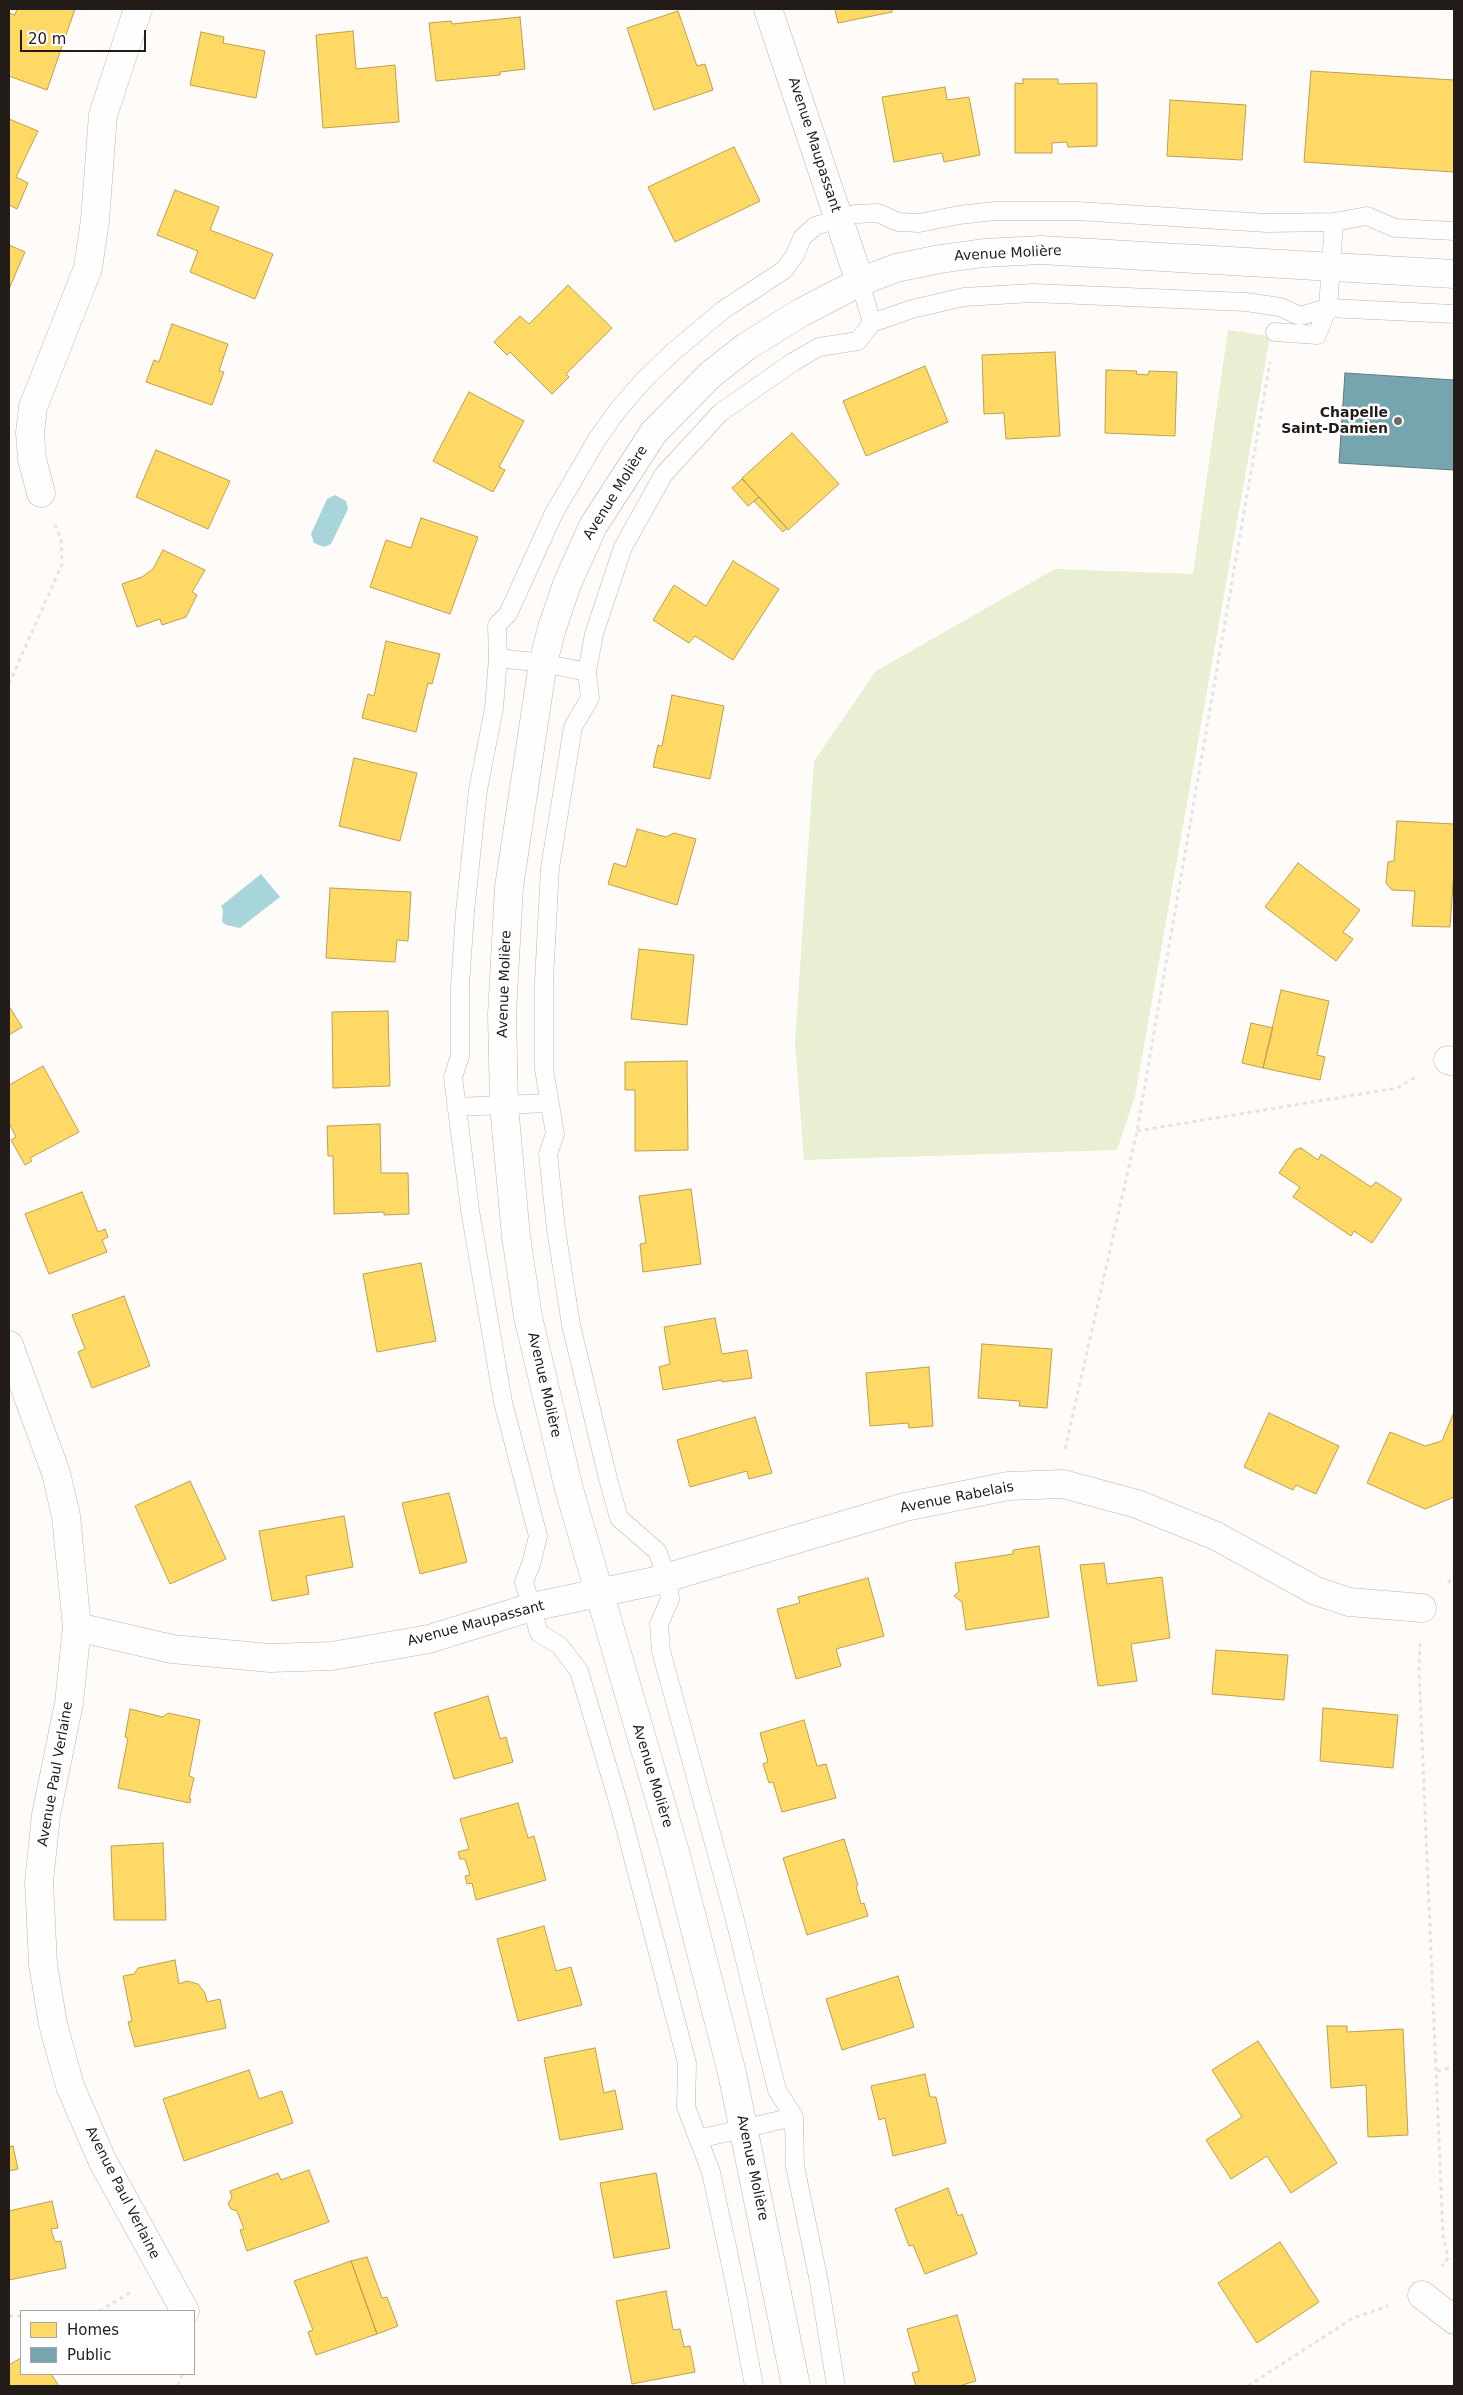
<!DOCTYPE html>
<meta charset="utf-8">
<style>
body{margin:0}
#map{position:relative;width:1463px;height:2395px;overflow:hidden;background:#fefbf9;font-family:"DejaVu Sans",sans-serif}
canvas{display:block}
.frame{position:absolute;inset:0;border:10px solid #231b17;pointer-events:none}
.legend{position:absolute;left:20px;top:2310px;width:175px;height:65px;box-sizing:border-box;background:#fff;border:1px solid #a7a4a2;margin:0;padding:6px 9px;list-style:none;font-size:15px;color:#231b17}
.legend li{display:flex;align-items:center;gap:10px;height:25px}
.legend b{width:25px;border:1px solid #a7a4a2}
.scale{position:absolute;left:20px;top:30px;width:126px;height:22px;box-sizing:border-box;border:2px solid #231b17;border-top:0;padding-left:6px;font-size:15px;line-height:18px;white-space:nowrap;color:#231b17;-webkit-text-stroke:4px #fff;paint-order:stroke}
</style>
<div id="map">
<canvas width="1463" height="2395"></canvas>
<div class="frame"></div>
<ul class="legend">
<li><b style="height:14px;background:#ffd966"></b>Homes</li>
<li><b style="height:14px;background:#76a5af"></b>Public</li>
</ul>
<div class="scale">20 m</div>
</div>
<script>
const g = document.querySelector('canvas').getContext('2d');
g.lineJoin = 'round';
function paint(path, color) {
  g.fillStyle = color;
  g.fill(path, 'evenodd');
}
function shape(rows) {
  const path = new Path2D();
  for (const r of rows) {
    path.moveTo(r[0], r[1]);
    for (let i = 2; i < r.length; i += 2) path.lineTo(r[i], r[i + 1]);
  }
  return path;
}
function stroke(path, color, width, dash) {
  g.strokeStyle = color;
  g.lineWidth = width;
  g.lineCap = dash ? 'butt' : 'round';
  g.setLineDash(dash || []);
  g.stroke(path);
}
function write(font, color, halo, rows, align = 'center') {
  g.font = font + ' "DejaVu Sans",sans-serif';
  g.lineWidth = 5;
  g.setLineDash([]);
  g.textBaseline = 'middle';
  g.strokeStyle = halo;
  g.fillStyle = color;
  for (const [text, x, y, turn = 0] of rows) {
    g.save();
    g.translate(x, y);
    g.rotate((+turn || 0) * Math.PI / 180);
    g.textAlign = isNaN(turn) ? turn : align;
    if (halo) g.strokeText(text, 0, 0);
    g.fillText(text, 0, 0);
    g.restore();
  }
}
paint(shape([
 [1228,330,1270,336,1135,1096,1117,1150,804,1160,795,1042,814,761,876,671,1055,569,1193,574]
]), '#e8efd3');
paint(shape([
 [335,495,346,501,348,509,331,544,324,547,314,543,311,534,327,499],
 [261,874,280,897,240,928,226,925,222,922,223,910,221,906]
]), '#a8d5da');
const homes = shape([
 [17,9,75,9,47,90,9,76,9,13,15,15,17,9],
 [835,9,892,9,892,12,838,23,835,9],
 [678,11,697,66,705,64,713,90,654,110,627,28,678,11],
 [520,17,525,69,500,72,500,75,436,81,429,23,451,21,452,24,520,17],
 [353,31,356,69,395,65,399,122,323,128,316,35,353,31],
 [201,32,224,37,223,43,265,51,256,98,190,85,201,32],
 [1311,71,1454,80,1454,172,1304,162,1311,71],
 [1023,79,1058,79,1058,84,1097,83,1097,146,1068,147,1067,142,1052,143,1052,153,1015,153,1015,83,1023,84,1023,79],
 [945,87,947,100,969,97,980,155,944,162,942,153,894,162,882,97,945,87],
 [1170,100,1246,105,1242,160,1167,156,1170,100],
 [9,119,38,131,16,177,28,183,17,209,9,205,9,119],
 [734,147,760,201,675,242,648,187,734,147],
 [175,190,219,207,210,230,273,254,255,299,190,272,198,251,157,235,175,190],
 [9,245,25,252,9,289,9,245],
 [568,285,612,328,566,374,569,377,552,394,510,352,507,355,494,342,520,316,529,324,568,285],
 [172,324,228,344,219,371,224,372,212,405,146,382,154,360,159,362,172,324],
 [1055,352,1060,436,1006,439,1004,413,984,414,982,355,1055,352],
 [925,366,948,422,866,456,843,401,925,366],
 [1106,370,1137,371,1136,374,1148,375,1149,371,1177,372,1175,436,1105,433,1106,370],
 [469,392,524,421,499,467,505,470,493,492,433,461,469,392],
 [792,433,839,484,788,530,742,478,792,433],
 [156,450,230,481,208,529,136,497,156,450],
 [742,479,759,497,748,506,732,488,742,479],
 [759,497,787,528,783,532,754,501,759,497],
 [421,518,478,537,450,614,370,587,386,540,411,548,421,518],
 [163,550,205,570,192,592,197,595,186,617,162,625,160,619,137,627,122,584,142,577,153,569,163,550],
 [733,561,779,589,733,660,695,636,689,643,653,620,674,585,706,606,733,561],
 [386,641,440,654,432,684,428,683,416,732,362,718,368,694,374,696,386,641],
 [672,695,724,706,710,779,653,767,658,745,662,746,672,695],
 [354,758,417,773,400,841,339,826,354,758],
 [1397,821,1454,824,1454,869,1450,927,1412,926,1415,891,1392,890,1386,883,1388,862,1394,861,1397,821],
 [637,829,666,837,674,833,696,839,677,905,608,884,614,863,626,867,637,829],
 [1298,863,1360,910,1343,932,1353,939,1336,961,1265,907,1298,863],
 [330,888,411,892,408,941,397,940,395,962,326,958,330,888],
 [639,949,694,955,687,1025,631,1019,639,949],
 [1281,990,1329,1001,1317,1055,1325,1057,1320,1080,1263,1068,1281,990],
 [9,1006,22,1027,9,1035,9,1006],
 [388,1011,390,1086,333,1088,332,1012,388,1011],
 [1251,1023,1273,1028,1263,1068,1242,1063,1251,1023],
 [687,1061,688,1150,635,1151,635,1090,625,1090,625,1062,687,1061],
 [43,1066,79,1132,30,1158,32,1161,25,1165,11,1140,16,1137,9,1123,9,1085,43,1066],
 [380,1124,381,1173,408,1173,409,1214,384,1215,384,1212,334,1214,333,1156,328,1156,327,1126,380,1124],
 [1301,1148,1318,1160,1321,1154,1371,1187,1376,1182,1402,1199,1372,1243,1354,1231,1351,1236,1293,1197,1300,1187,1279,1173,1295,1150,1301,1148],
 [691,1189,701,1264,643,1272,640,1244,646,1243,639,1196,691,1189],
 [82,1192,98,1232,105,1229,108,1237,102,1240,107,1252,49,1274,25,1214,82,1192],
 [421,1263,436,1341,377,1352,363,1274,421,1263],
 [124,1296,150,1366,92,1388,78,1352,85,1349,72,1315,124,1296],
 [715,1318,722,1354,747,1350,752,1378,722,1382,722,1380,663,1390,659,1367,670,1364,664,1327,715,1318],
 [982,1344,1052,1349,1047,1408,1019,1406,1020,1401,978,1398,982,1344],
 [929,1367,933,1426,909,1428,908,1423,870,1426,866,1373,929,1367],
 [1454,1412,1454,1497,1425,1509,1367,1483,1390,1432,1425,1446,1442,1441,1454,1412],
 [1269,1413,1339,1446,1316,1494,1296,1485,1293,1490,1244,1467,1269,1413],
 [755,1417,772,1473,749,1479,747,1471,690,1487,677,1440,755,1417],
 [190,1481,226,1559,170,1584,135,1506,190,1481],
 [449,1493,467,1562,420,1574,402,1503,449,1493],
 [344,1516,353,1567,306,1576,309,1594,272,1601,259,1531,344,1516],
 [1039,1546,1049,1617,966,1630,962,1602,954,1596,959,1591,955,1563,1013,1554,1013,1550,1039,1546],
 [1104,1563,1107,1584,1162,1577,1170,1638,1131,1644,1137,1681,1098,1686,1080,1565,1104,1563],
 [868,1578,884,1636,836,1649,841,1666,796,1679,777,1609,800,1603,798,1597,868,1578],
 [1216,1650,1288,1655,1284,1700,1212,1694,1216,1650],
 [488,1696,500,1739,506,1737,513,1762,454,1779,434,1713,488,1696],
 [1323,1708,1398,1715,1393,1768,1320,1761,1323,1708],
 [130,1709,163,1717,168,1713,200,1720,189,1776,194,1778,189,1799,191,1799,190,1803,118,1788,128,1738,125,1737,130,1709],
 [804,1720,817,1766,826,1764,836,1798,782,1812,773,1782,769,1783,763,1764,768,1762,760,1733,804,1720],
 [518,1803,528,1838,534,1836,546,1880,476,1900,472,1883,467,1884,465,1876,470,1875,465,1859,460,1859,458,1852,469,1849,460,1819,518,1803],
 [844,1839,858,1885,856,1886,861,1904,864,1903,868,1916,807,1935,783,1858,844,1839],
 [163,1843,166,1920,114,1920,111,1846,163,1843],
 [544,1926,556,1971,571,1967,582,2005,518,2021,497,1939,544,1926],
 [175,1960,179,1984,187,1981,198,1984,205,1993,207,2002,220,1999,226,2028,135,2047,128,2022,132,2021,123,1976,134,1974,138,1968,175,1960],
 [898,1976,914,2027,842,2050,826,1999,898,1976],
 [1327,2026,1347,2026,1347,2032,1403,2029,1408,2135,1368,2137,1366,2085,1331,2088,1327,2026],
 [1258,2041,1337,2163,1291,2193,1267,2156,1231,2179,1206,2140,1242,2117,1212,2070,1258,2041],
 [595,2048,604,2093,615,2090,623,2129,560,2140,544,2058,595,2048],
 [249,2070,259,2099,282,2091,293,2123,184,2161,163,2099,249,2070],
 [925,2074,930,2097,936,2097,946,2143,893,2156,885,2118,879,2120,871,2086,925,2074],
 [13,2146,18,2169,9,2171,9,2147,13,2146],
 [309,2170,329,2222,247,2251,240,2230,244,2229,237,2211,231,2209,228,2203,232,2198,230,2191,278,2173,281,2180,309,2170],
 [656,2173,670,2248,614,2258,600,2183,656,2173],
 [948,2188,958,2216,962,2214,977,2254,925,2274,913,2245,909,2246,895,2209,948,2188],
 [52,2201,58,2228,51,2229,55,2242,61,2241,66,2268,9,2280,9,2211,52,2201],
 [1280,2242,1319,2302,1257,2343,1218,2283,1280,2242],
 [367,2257,382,2298,387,2297,398,2326,377,2334,351,2261,367,2257],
 [351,2261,377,2334,316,2355,308,2332,313,2330,294,2281,351,2261],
 [666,2291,673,2330,680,2329,684,2347,690,2346,695,2372,632,2384,616,2301,666,2291],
 [957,2315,976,2381,959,2386,916,2386,912,2373,919,2371,907,2329,957,2315],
 [21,2358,21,2374,51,2374,59,2386,9,2386,9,2365,21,2358]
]);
paint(homes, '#ffd966');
stroke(homes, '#bda04e', 1);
const public = shape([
 [1345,373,1454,380,1454,470,1339,463,1345,373]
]);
paint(public, '#76a5af');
stroke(public, '#5d7c81', 1);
const service = shape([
 [860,282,872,323],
 [1275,332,1317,335,1328,308,1334,222],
 [498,658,543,663,587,672],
 [456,1107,548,1103],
 [698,2139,794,2117],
 [754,2386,736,2289,711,2172,686,2107,687,2063,620,1808,579,1671,560,1646,539,1633,524,1582,532,1561,538,1536,503,1402,470,1210,453,1077,460,1056,460,986,465,912,478,790,494,708,498,658,497,625,508,614,554,513,596,441,617,411,643,381,673,352,723,310,784,270,795,255,802,238,815,226,855,214,878,213,898,222,919,223,959,215,995,211,1077,211,1267,223,1334,222,1367,216,1395,228,1454,231],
 [836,2386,819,2282,795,2166,794,2117,777,2090,734,1916,661,1651,659,1624,670,1599,667,1577,657,1551,619,1518,608,1479,571,1325,556,1229,548,1154,555,1134,544,1069,544,981,550,868,573,727,590,698,587,672,594,634,623,547,664,474,720,413,793,362,819,347,858,341,872,323,912,309,964,297,1033,293,1246,302,1280,307,1300,316,1328,308,1454,314]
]);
const minor = shape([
 [768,9,860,282],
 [41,493,32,459,30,433,33,407,88,268,95,220,103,115,138,9],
 [1448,1060,1454,1062],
 [9,1345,56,1473,66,1516,77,1627,172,1649,270,1658,332,1656,429,1639,532,1607,655,1581,905,1507,1008,1486,1063,1484,1137,1504,1216,1536,1316,1591,1349,1602,1422,1608],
 [77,1627,69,1703,46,1815,39,1882,43,1964,53,2024,70,2086,102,2160,185,2311],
 [1422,2295,1454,2320],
 [796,2386,732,2073,676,1855,569,1489,528,1317,516,1236,504,1106,502,1014,509,887,543,663,552,628,567,584,593,526,654,432,710,375,747,346,802,312,860,282,896,268,940,259,984,253,1041,250,1454,274]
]);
stroke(service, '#bab5b2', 19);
stroke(minor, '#bab5b2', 29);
stroke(shape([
 [9,684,62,564,61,538,55,525],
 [1137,1131,1397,1088,1416,1077],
 [1065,1449,1137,1131,1270,362],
 [1448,1583,1454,1576],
 [1420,1643,1419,1670,1443,2235,1448,2258,1442,2266],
 [1437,2071,1454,2067],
 [99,2311,133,2291],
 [9,2316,21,2316],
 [178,2386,182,2374],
 [1248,2386,1353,2318,1388,2306]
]), '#e5e4e4', 3, [4, 4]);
stroke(service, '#fffefe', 18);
stroke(minor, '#fffefe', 28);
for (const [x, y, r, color] of [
 [1398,421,5,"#706966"]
]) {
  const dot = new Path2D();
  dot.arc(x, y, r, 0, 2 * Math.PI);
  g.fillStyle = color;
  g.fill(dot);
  stroke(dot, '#fff', 2);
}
write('14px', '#231b17', '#fff', [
 ["Avenue Maupassant",814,145,72],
 ["Avenue Molière",1008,254,-3],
 ["Avenue Molière",616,493,-58],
 ["Avenue Molière",505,984,-88],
 ["Avenue Molière",544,1385,77],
 ["Avenue Rabelais",957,1498,-11],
 ["Avenue Maupassant",476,1624,-15],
 ["Avenue Paul Verlaine",56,1774,-80],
 ["Avenue Molière",652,1776,73],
 ["Avenue Molière",752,2168,78],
 ["Avenue Paul Verlaine",122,2193,63]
]);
write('bold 14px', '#231b17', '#fff', [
 ["Chapelle",1388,413],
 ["Saint-Damien",1388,429]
], 'right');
</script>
